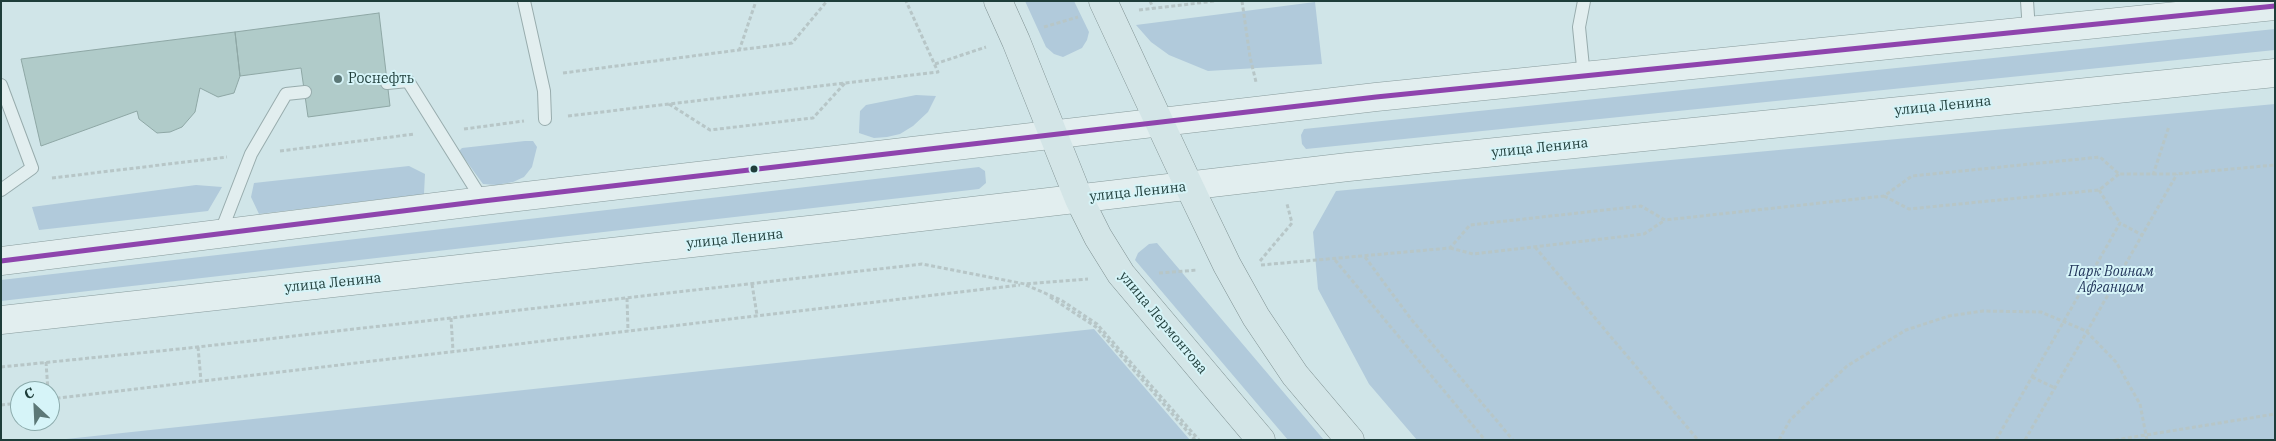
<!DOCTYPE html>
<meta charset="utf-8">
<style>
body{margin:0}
#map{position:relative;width:2276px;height:441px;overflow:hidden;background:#d0e5e8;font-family:"IBM Plex Serif",serif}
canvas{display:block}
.frame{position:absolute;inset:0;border:2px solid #1e3d3a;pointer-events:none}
.north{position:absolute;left:10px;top:381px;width:50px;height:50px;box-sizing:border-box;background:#d6f4f8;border:1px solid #8cabac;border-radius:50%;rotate:335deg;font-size:14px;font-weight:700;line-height:20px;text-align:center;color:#1e3d3a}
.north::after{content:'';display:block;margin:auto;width:18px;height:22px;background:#5c7877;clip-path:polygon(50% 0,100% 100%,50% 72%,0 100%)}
</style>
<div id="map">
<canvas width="2276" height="441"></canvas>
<div class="frame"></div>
<div class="north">С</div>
</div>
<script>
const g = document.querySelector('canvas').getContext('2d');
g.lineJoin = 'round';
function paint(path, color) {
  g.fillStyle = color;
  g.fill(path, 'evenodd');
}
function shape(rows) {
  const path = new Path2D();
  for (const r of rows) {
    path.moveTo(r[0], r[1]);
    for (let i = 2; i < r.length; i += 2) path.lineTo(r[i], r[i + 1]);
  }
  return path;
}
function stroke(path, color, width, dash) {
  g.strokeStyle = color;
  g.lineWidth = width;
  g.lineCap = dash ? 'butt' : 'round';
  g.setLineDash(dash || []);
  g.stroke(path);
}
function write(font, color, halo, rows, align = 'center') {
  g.font = font + ' "IBM Plex Serif",serif';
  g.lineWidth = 4;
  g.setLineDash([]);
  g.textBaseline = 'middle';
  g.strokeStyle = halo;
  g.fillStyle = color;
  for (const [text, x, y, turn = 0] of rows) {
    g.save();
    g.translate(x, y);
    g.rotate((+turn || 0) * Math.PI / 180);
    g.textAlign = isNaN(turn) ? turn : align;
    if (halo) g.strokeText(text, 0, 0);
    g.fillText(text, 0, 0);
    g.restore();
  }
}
paint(shape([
 [1025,1,1074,1,1089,32,1087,40,1082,48,1063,57,1054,54,1046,47],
 [1315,2,1322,64,1208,71,1169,55,1151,42,1136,25],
 [2275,29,2275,50,1306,149,1302,144,1301,135,1304,129],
 [916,95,936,96,928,112,913,126,900,134,887,137,874,138,859,133,860,111,866,105],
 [2275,104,2275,440,1417,440,1369,384,1318,289,1313,232,1336,191],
 [525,141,533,141,537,147,532,167,524,177,513,182,496,185,483,184,459,151,462,148],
 [409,166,425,174,424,194,259,214,251,197,254,183],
 [979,167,985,171,986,183,979,189,1,301,1,280],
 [196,185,222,187,208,211,39,230,32,207],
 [1157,243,1324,440,1288,440,1135,260,1138,253,1149,244],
 [1094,329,1190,440,57,440]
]), '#b1cadb');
const building = shape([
 [379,13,390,106,308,117,301,68,240,76,235,32,379,13],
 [235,32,240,76,234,93,218,97,200,88,195,112,182,127,170,132,157,133,139,119,137,111,41,146,21,59,235,32]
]);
paint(building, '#b0cbc9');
stroke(building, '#8ea7a5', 1);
const lane = shape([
 [524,1,544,91,545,119],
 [1584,1,1579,27,1584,77],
 [2027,1,2029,31],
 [387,83,408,81,483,201],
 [1,85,32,168,1,190],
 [220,234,251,154,286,94,305,92]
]);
const secondary = shape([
 [1,261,483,201,1376,97,2275,6],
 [1,320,827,228,1348,167,2275,73]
]);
const primary = shape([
 [998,1,1016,41,1079,199,1098,237,1121,274,1261,440],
 [1103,1,1189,186,1227,265,1256,317,1295,375,1350,440]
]);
stroke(lane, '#98acad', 14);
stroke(secondary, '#889b9c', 29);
stroke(primary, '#7f9192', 29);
stroke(shape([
 [1150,1,1153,8],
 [1242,1,1250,57,1256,82],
 [1139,10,1215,1],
 [1044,27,1078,17],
 [739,51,756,1],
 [935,64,986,47],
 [563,73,792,43,827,1],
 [669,104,710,130,813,118,846,82],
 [568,116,938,72,906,1],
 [464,129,524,121],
 [280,151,415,134],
 [2153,175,2169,126],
 [52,178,227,157],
 [2099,190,2120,223],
 [1884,196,1909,209,2099,190,2119,174],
 [1535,247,1698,440],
 [1450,248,1473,254,1644,234,1665,220],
 [1365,257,1411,319,1513,440],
 [1335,260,1485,440],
 [1260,261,1292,223,1287,204],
 [1261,265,1450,248,1470,225,1641,206,1665,220,1884,196,1912,176,2100,157,2119,174,2177,174,2275,165],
 [1159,273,1197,270],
 [752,284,757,315],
 [1026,285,1061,300,1097,324,1199,440],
 [1050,297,1096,327,1195,440],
 [627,298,628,331],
 [451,318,453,351],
 [198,347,201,381],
 [46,362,48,391],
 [1,367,189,348,922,264,1025,284,1088,279],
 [2032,377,2055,388],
 [50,399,1020,285],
 [1,405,20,403],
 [1779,440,1790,420,1847,366,1906,330,1949,316,1983,311,2041,312,2086,331,2116,362,2140,404,2147,440],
 [1996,440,2120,223,2142,235],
 [2025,440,2177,174],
 [2115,440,2275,414]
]), '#b7c6c7', 3, [4, 2.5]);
stroke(lane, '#e2eeef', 12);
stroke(secondary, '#e2eeef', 28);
stroke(primary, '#d3e5e7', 28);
stroke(shape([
 [1,261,483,201,1376,97,2275,6]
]), '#8e44ad', 5);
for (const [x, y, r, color] of [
 [338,79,5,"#5c7877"],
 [754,169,4.5,"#1e3d3a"]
]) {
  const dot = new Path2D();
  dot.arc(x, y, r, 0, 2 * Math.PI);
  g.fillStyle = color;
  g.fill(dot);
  stroke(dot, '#d6f4f8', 2);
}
write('14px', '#1e3d3a', '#d6f4f8', [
 ["Роснефть",348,79]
], 'left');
write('14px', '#1e3d3a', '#d6f4f8', [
 ["улица Ленина",1943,106,-6],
 ["улица Ленина",1540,148,-6],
 ["улица Ленина",1138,192,-6],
 ["улица Ленина",735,239,-6],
 ["улица Ленина",333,283,-6],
 ["улица Лермонтова",1163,323,50]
]);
write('italic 14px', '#23365b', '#d6f4f8', [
 ["Парк Воинам",2111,272],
 ["Афганцам",2111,288]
]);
</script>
